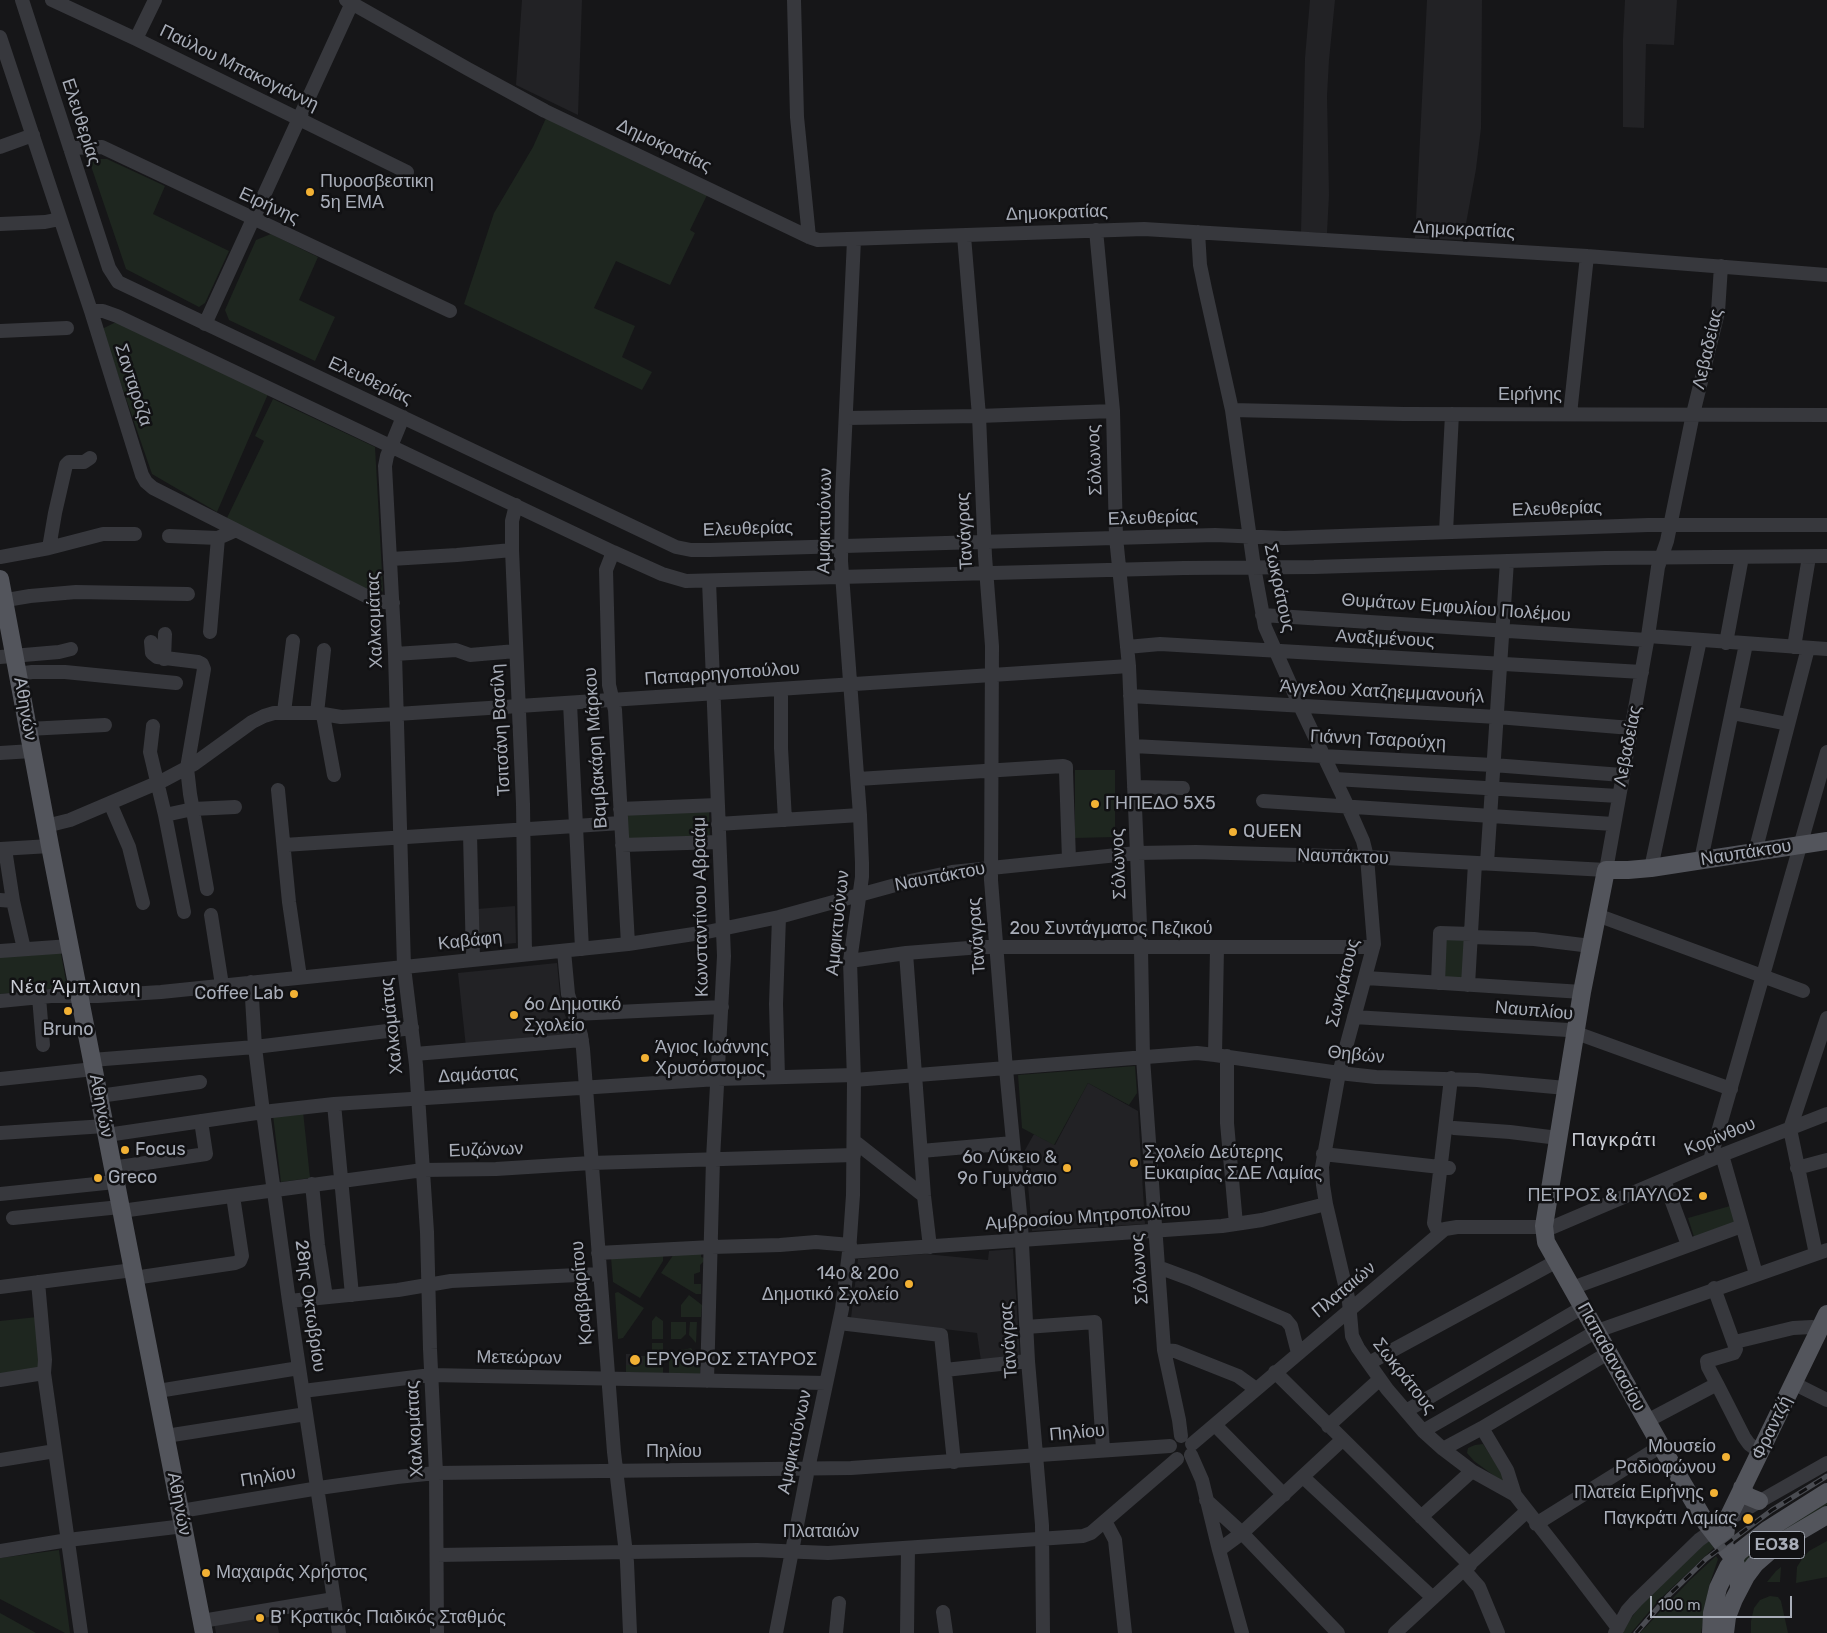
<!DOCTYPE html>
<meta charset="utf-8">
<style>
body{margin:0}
#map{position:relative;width:1827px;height:1633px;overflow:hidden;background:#161618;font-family:Rubik,sans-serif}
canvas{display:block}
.scale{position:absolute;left:1650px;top:1596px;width:142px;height:22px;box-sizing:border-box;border:2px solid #a8adb8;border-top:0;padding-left:6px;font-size:15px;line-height:18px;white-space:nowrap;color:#a8adb8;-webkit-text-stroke:4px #111113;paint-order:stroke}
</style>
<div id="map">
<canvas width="1827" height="1633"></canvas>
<div class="scale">100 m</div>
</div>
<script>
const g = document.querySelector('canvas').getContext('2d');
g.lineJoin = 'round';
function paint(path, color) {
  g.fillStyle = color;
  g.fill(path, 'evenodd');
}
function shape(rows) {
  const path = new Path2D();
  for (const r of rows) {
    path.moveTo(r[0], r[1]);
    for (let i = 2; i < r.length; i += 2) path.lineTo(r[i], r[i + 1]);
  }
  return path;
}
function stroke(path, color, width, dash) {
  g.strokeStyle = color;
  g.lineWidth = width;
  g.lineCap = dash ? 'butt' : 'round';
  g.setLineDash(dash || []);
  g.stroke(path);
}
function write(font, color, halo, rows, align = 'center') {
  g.font = font + ' Rubik,sans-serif';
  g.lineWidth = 5;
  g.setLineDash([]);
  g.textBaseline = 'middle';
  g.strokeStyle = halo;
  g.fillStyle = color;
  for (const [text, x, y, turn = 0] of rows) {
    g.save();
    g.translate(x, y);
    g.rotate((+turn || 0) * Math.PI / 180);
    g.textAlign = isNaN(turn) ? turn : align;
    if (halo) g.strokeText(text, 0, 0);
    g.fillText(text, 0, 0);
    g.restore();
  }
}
paint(shape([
 [522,0,582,0,578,115,516,85],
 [1310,0,1335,0,1329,60,1327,96,1329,195,1327,233,1301,232,1305,58],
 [1427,0,1482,0,1481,128,1476,169,1463,240,1415,238],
 [1625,0,1677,0,1674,45,1646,44,1644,128,1623,127,1623,39],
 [515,906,516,943,479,946,477,909],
 [557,963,561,1004,573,1037,466,1047,458,973],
 [1088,1083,1138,1111,1145,1224,1032,1231,1025,1150,1034,1134,1055,1145],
 [1013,1249,1020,1357,981,1361,977,1333,851,1318,858,1259,925,1254,988,1260,989,1251],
 [626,1354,635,1354,635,1356,643,1356,643,1365,626,1365],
 [275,1613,279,1633,216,1633,214,1623]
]), '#222225');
paint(shape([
 [546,118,708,193,690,230,695,233,670,285,616,261,594,308,635,326,622,357,652,372,642,390,464,304,494,213,533,147],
 [99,159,107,159,165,186,153,214,229,251,205,303,199,307,126,269,90,163],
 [271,234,318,257,299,300,335,317,315,361,229,320,225,310,256,240],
 [116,322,268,394,217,512,152,474,102,329],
 [273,399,375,447,383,590,382,593,374,594,226,520,264,441,255,436],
 [1075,770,1115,770,1115,837,1075,838],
 [709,810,710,839,625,842,624,812],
 [1444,937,1466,937,1464,979,1442,978],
 [60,948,67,987,0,994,0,955],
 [1135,1066,1137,1093,1129,1105,1088,1083,1054,1145,1022,1128,1018,1075],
 [303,1111,310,1178,281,1182,273,1115],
 [1730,1206,1736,1226,1695,1240,1688,1218],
 [701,1250,701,1257,704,1258,704,1261,700,1265,700,1272,694,1274,694,1284,701,1284,701,1294,696,1294,661,1273,676,1251],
 [663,1254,663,1261,640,1298,613,1282,611,1257],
 [618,1292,644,1308,623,1338,618,1339,615,1293],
 [689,1295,702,1305,701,1317,681,1317,681,1305],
 [656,1316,663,1321,663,1339,652,1339,652,1321],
 [37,1317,42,1369,0,1374,0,1321],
 [671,1322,686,1322,686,1334,681,1339,671,1339],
 [690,1322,697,1322,696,1343,689,1335],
 [652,1343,663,1343,663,1353,652,1353],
 [691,1348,700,1361,700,1376,669,1374,669,1359,682,1349,683,1350],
 [643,1356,663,1356,663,1374,626,1372,626,1365,643,1365],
 [1483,1444,1504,1476,1504,1483,1474,1461,1467,1453,1468,1448,1475,1445],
 [1827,1497,1827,1505,1801,1521,1744,1570,1743,1558,1746,1553],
 [1709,1541,1714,1548,1659,1600,1631,1633,1620,1633,1640,1606,1695,1550],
 [1827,1541,1827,1577,1796,1583,1797,1567,1802,1559,1809,1551],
 [59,1550,70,1633,65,1633,0,1599,0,1558],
 [1716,1556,1718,1559,1709,1586,1701,1633,1640,1633,1690,1580],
 [1781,1567,1780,1582,1767,1582,1776,1571],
 [1770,1596,1778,1597,1781,1601,1788,1633,1751,1633,1751,1621,1754,1608,1760,1600],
 [0,1613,36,1633,0,1633]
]), '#1e261f');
stroke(shape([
 [22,0,109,268,118,282,676,547,691,550,710,550,1215,535,1284,538,1648,525,1827,525],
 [52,0,136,39,407,172],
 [346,0,468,69,545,111,809,237,818,240,1144,229,1587,256,1827,275],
 [794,0,797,117,809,237],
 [0,37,91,311,142,475,146,482,153,488,376,601,393,603],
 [136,39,155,0],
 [0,147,33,135],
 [70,148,102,147,450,311],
 [0,224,45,222,60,219],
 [1096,230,1113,411,1116,537,1129,666,1141,948,1143,1058,1164,1350,1179,1420,1181,1436],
 [1198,232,1200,265,1205,289,1232,410,1254,567,1265,627,1300,706,1348,807,1363,841,1367,857,1374,944,1339,1073,1322,1167,1323,1185,1326,1204,1349,1302,1352,1336,1358,1348,1387,1389,1423,1431,1443,1449,1472,1471,1515,1495,1566,1560,1618,1628],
 [964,236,979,416,985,556,992,646,991,880,1006,1069,1021,1224,1028,1361,1042,1525,1043,1633],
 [91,311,103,311,117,316,613,552,662,574,686,581,1184,568,1314,567,1605,558,1827,556],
 [205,324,352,3],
 [0,331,67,328],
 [1232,410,1404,414,1827,415],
 [1570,414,1587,256],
 [403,417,387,456,385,466,395,654,404,967,416,1065,427,1232,430,1349,436,1473,437,1633],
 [847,418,979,416,1113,411],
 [516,505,512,521,512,550,523,804,525,954],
 [1446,532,1452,414],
 [169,536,218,538],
 [49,548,55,513,66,465,69,462,84,462,90,458],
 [613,552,606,570,609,685,615,710,628,944],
 [0,557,49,548,103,534,135,534],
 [391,559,457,555,512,550],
 [0,601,30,596,76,592,188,594],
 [1262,615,1647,640],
 [210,632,218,538,236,530],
 [1648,636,1827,649],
 [151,642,152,653,157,657,198,662,202,664,204,669,187,768,190,794,207,889],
 [1726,643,1742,557],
 [1127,647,1160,644,1642,672],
 [1794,647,1809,557],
 [395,654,456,650,470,655,516,651],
 [0,657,59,652,71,649],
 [164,659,165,634],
 [18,674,32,672,65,672,176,683],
 [781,689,781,748,785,820],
 [1130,696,1497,717,1631,728],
 [570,703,582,949],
 [284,712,293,641],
 [317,713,324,650],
 [1732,713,1788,724],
 [323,715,334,775],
 [153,726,150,752,165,815,184,912],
 [28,729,105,725],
 [1133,746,1493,765,1622,775],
 [0,753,32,751],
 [858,779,1063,766,1066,767,1066,771,1069,860],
 [1335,779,1618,796],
 [1134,787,1183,788],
 [278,790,289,902,300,977],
 [1263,801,1613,824],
 [110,803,129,847,143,903],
 [620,809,717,805],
 [165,815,193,809,235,807],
 [718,824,860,815],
 [46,826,70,820,164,780,194,764,252,722,264,716,274,713,317,713,341,717,397,714,1129,666],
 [470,834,473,960],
 [284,845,621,823],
 [622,845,719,842],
 [0,849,50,846],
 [5,849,13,901,24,949],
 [1755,852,1808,648],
 [1701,860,1746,644],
 [1487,863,1507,561],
 [1651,868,1700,640],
 [0,900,13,901],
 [211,915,222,985],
 [1597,915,1803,991],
 [1471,937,1534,939,1591,946],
 [0,951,70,946],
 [564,951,568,994,581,1035,583,1049,614,1452,627,1562,630,1633],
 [906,953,924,1196,930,1247],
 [850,961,906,953,981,947,1373,947],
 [1366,978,1582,992],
 [251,982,255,1047,263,1112,289,1301,339,1633],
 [1438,983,1440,933,1471,934],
 [1468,985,1475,863],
 [39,997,43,1045],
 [0,1001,51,996,98,996,161,992,628,944,707,932,779,917,910,881,952,872,1137,853,1196,852,1367,857,1606,870,1648,636,1658,567,1667,541,1693,414,1718,312,1721,266],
 [575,1014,722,1007],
 [1354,1017,1568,1030,1731,1089],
 [415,1054,582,1040],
 [1215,1055,1217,948],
 [1227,1056,1227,1123,1236,1224],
 [92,1060,255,1047,412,1028],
 [778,1077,776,1004,779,917],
 [0,1079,94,1069],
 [854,1080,1197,1053,1215,1055,1339,1073,1376,1077,1477,1080,1566,1088],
 [99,1096,200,1082],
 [334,1104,352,1295],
 [1454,1128,1510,1132,1558,1138],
 [0,1133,105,1126],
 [107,1135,263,1112,334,1104,718,1079,854,1075],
 [854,1141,924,1196],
 [921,1151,1013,1143],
 [1323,1154,1449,1168],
 [1722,1155,1756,1274],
 [1710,1160,1827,752],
 [112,1168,206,1154,201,1121],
 [1797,1168,1827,1160],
 [1664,1180,1688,1245],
 [312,1184,318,1245,326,1297],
 [0,1194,115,1182],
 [121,1211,423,1170,496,1169,591,1163,854,1155],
 [13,1218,120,1207],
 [1439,1233,1434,1223,1451,1078],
 [849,1252,1222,1226,1262,1220,1326,1204],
 [598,1253,712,1247,780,1245,816,1242,850,1245],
 [1816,1254,1790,1129,1827,1018],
 [1158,1267,1193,1280,1286,1320,1291,1326,1298,1353],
 [134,1278,235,1263,240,1261,242,1256,233,1196],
 [38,1282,45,1360,44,1373,81,1633],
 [0,1287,133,1270],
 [1572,1288,1742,1226],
 [1714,1288,1736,1349,1734,1353,1707,1361,1708,1367,1717,1384],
 [289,1301,398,1290,451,1281,599,1274],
 [839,1323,941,1335,954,1462],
 [1026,1327,1095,1322,1103,1450],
 [1735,1342,1793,1328,1812,1327,1820,1329],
 [1164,1350,1175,1351,1238,1376,1256,1389],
 [1369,1363,1557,1261],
 [945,1370,1028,1361],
 [1275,1372,1470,1565],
 [0,1380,44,1373],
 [707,1381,713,1159,724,956,709,581],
 [1793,1383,1827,1400],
 [158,1391,299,1368],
 [303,1391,431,1375,826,1383],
 [1406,1411,1583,1307],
 [1647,1421,1717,1384,1744,1437,1749,1444,1760,1452],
 [1215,1425,1284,1495],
 [1328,1426,1380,1379],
 [1482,1428,1507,1470,1515,1495],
 [1423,1431,1597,1331,1827,1250],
 [166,1436,306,1414],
 [1192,1444,1445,1229,1457,1227,1553,1227,1722,1155,1827,1114],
 [1443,1449,1482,1428,1608,1353],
 [1191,1455,1202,1480,1219,1550,1242,1633],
 [0,1460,55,1451],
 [1303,1477,1433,1598],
 [1206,1500,1242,1533,1338,1633],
 [181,1511,319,1488,397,1477,436,1473,851,1468,1170,1446],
 [1421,1517,1472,1471],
 [1105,1521,1115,1540,1125,1633],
 [1536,1524,1661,1446],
 [1219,1550,1242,1533,1342,1440],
 [0,1551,68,1540,184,1526],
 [437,1555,757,1550,828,1553,1083,1536,1091,1533,1177,1459],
 [1464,1570,1479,1587,1498,1633],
 [943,1612,946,1633],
 [202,1621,334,1599],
 [776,1633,808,1469,842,1309,849,1252,853,1195,854,1080,850,961,862,877,862,863,860,815,841,561,842,495,854,240],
 [836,1633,839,1603],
 [907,1633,908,1548],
 [1395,1633,1527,1511],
 [1615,1633,1627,1611,1636,1601,1699,1540,1727,1520,1827,1463]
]), '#37383d', 14);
stroke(shape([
 [0,579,50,846,204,1633],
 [1742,1488,1747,1496,1759,1501],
 [1724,1545,1727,1520,1827,1314],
 [1739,1588,1738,1571,1734,1559,1706,1523,1661,1446,1546,1242,1544,1226,1582,992,1606,870,1628,870,1651,868,1827,841],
 [1711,1633,1712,1613,1718,1588,1728,1567,1739,1552,1767,1530,1827,1492],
 [1725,1633,1727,1617,1734,1599,1746,1576,1755,1564,1778,1544,1827,1515]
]), '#53555c', 18);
const rail = shape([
 [1636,1633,1669,1595,1706,1559,1772,1510,1827,1476]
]);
stroke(rail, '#4a4c52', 5);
stroke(rail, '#111113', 3, [9]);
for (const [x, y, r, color] of [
 [310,192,5,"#f2b134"],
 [1095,804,5,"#f2b134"],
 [1233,832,5,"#f2b134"],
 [294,994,5,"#f2b134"],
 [68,1011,5,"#f2b134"],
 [514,1015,5,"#f2b134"],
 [645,1058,5,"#f2b134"],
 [125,1150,5,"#f2b134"],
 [1134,1163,5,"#f2b134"],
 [1067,1168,5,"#f2b134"],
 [98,1178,5,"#f2b134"],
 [1703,1196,5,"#f2b134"],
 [909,1284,5,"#f2b134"],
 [635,1360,6,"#f2b134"],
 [1726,1457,5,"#f2b134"],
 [1714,1493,5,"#f2b134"],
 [1748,1519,6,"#f2b134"],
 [206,1573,5,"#f2b134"],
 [260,1618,5,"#f2b134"]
]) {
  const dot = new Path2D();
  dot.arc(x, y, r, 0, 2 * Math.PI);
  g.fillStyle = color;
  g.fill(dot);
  stroke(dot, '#111113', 2);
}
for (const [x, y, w] of [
 [1777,1545,55]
]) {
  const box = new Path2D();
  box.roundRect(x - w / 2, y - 13.5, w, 27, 4);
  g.fillStyle = '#111113';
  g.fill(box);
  stroke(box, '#a8adb8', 1);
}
write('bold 16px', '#a8adb8', null, [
 ["ΕΟ38",1777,1545]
]);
write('18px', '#a8adb8', '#111113', [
 ["Παύλου Μπακογιάννη",239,68,26],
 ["Ελευθερίας",81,122,72],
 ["Δημοκρατίας",664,146,25],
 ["Ειρήνης",269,206,25],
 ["Δημοκρατίας",1057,213,-2],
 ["Δημοκρατίας",1464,230,3],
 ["Λεβαδείας",1708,349,-77],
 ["Ελευθερίας",370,381,25],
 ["Σανταρόζα",133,385,72],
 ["Ειρήνης",1530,395],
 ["Σόλωνος",1095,460,-92],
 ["Ελευθερίας",1557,509,-2],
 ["Ελευθερίας",1153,518,-2],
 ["Αμφικτυόνων",825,521,-89],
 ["Ελευθερίας",748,529,-2],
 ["Τανάγρας",965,531,-93],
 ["Σωκράτους",1279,588,78],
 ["Θυμάτων Εμφυλίου Πολέμου",1456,608,4],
 ["Χαλκομάτας",375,620,-92],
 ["Αναξιμένους",1385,639,3],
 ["Παπαρρηγοπούλου",722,674,-4],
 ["Άγγελου Χατζηεμμανουήλ",1382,692,3],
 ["Αθηνών",25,709,80],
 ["Τσιτσάνη Βασίλη",501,730,-93],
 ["Γιάννη Τσαρούχη",1378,740,3],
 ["Λεβαδείας",1628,746,-79],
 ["Βαμβακάρη Μάρκου",596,748,-94],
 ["Ναυπάκτου",1746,853,-9],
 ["Ναυπάκτου",1343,857,2],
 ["Σόλωνος",1119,864,-92],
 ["Ναυπάκτου",940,877,-11],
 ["Κωνσταντίνου Αβραάμ",701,907,-91],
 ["Αμφικτυόνων",838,923,-84],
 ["2ου Συντάγματος Πεζικού",1111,929],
 ["Τανάγρας",977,936,-94],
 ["Καβάφη",470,941,-6],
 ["Σωκράτους",1343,983,-76],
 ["Ναυπλίου",1534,1011,5],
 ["Χαλκομάτας",392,1026,-96],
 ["Θηβών",1356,1055,6],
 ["Δαμάστας",478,1075,-3],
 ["Αθηνών",101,1106,79],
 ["Κορίνθου",1720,1137,-22],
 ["Ευζώνων",486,1150,-2],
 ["Αμβροσίου Μητροπολίτου",1088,1217,-4],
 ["Σόλωνος",1140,1269,-94],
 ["Πλαταιών",1344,1290,-40],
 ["Κραββαρίτου",582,1293,-95],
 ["28ης Οκτωβρίου",310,1306,82],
 ["Τανάγρας",1009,1340,-94],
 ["Παπαθανασίου",1611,1357,61],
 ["Μετεώρων",519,1358,1],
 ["Σωκράτους",1404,1376,52],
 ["Φραντζή",1772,1428,-64],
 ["Χαλκομάτας",415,1429,-93],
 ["Πηλίου",1077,1433,-5],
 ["Αμφικτυόνων",795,1442,-78],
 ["Πηλίου",674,1452],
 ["Πηλίου",268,1477,-9],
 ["Αθηνών",179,1504,79],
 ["Πλαταιών",821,1532]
]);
write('18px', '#a8adb8', '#111113', [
 ["Πυροσβεστικη",320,182],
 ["5η ΕΜΑ",320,203],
 ["ΓΗΠΕΔΟ 5X5",1105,804],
 ["QUEEN",1243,832],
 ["Coffee Lab",284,994,"right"],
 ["6ο Δημοτικό",524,1005],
 ["Σχολείο",524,1026],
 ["Bruno",68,1030,"center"],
 ["Άγιος Ιωάννης",655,1048],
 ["Χρυσόστομος",655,1069],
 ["Focus",135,1150],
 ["Σχολείο Δεύτερης",1144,1153],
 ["Ευκαιρίας ΣΔΕ Λαμίας",1144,1174],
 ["6ο Λύκειο &",1057,1158,"right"],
 ["9ο Γυμνάσιο",1057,1179,"right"],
 ["Greco",108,1178],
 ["ΠΕΤΡΟΣ & ΠΑΥΛΟΣ",1693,1196,"right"],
 ["14ο & 20ο",899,1274,"right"],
 ["Δημοτικό Σχολείο",899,1295,"right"],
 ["ΕΡΥΘΡΟΣ ΣΤΑΥΡΟΣ",646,1360],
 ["Μουσείο",1716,1447,"right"],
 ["Ραδιοφώνου",1716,1468,"right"],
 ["Πλατεία Ειρήνης",1704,1493,"right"],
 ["Παγκράτι Λαμίας",1737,1519,"right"],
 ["Μαχαιράς Χρήστος",216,1573],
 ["B' Κρατικός Παιδικός Σταθμός",270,1618]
], 'left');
g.letterSpacing = '1px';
write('19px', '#c9ccd4', '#111113', [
 ["Νέα Άμπλιανη",76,988],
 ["Παγκράτι",1614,1141]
]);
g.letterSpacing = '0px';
</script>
